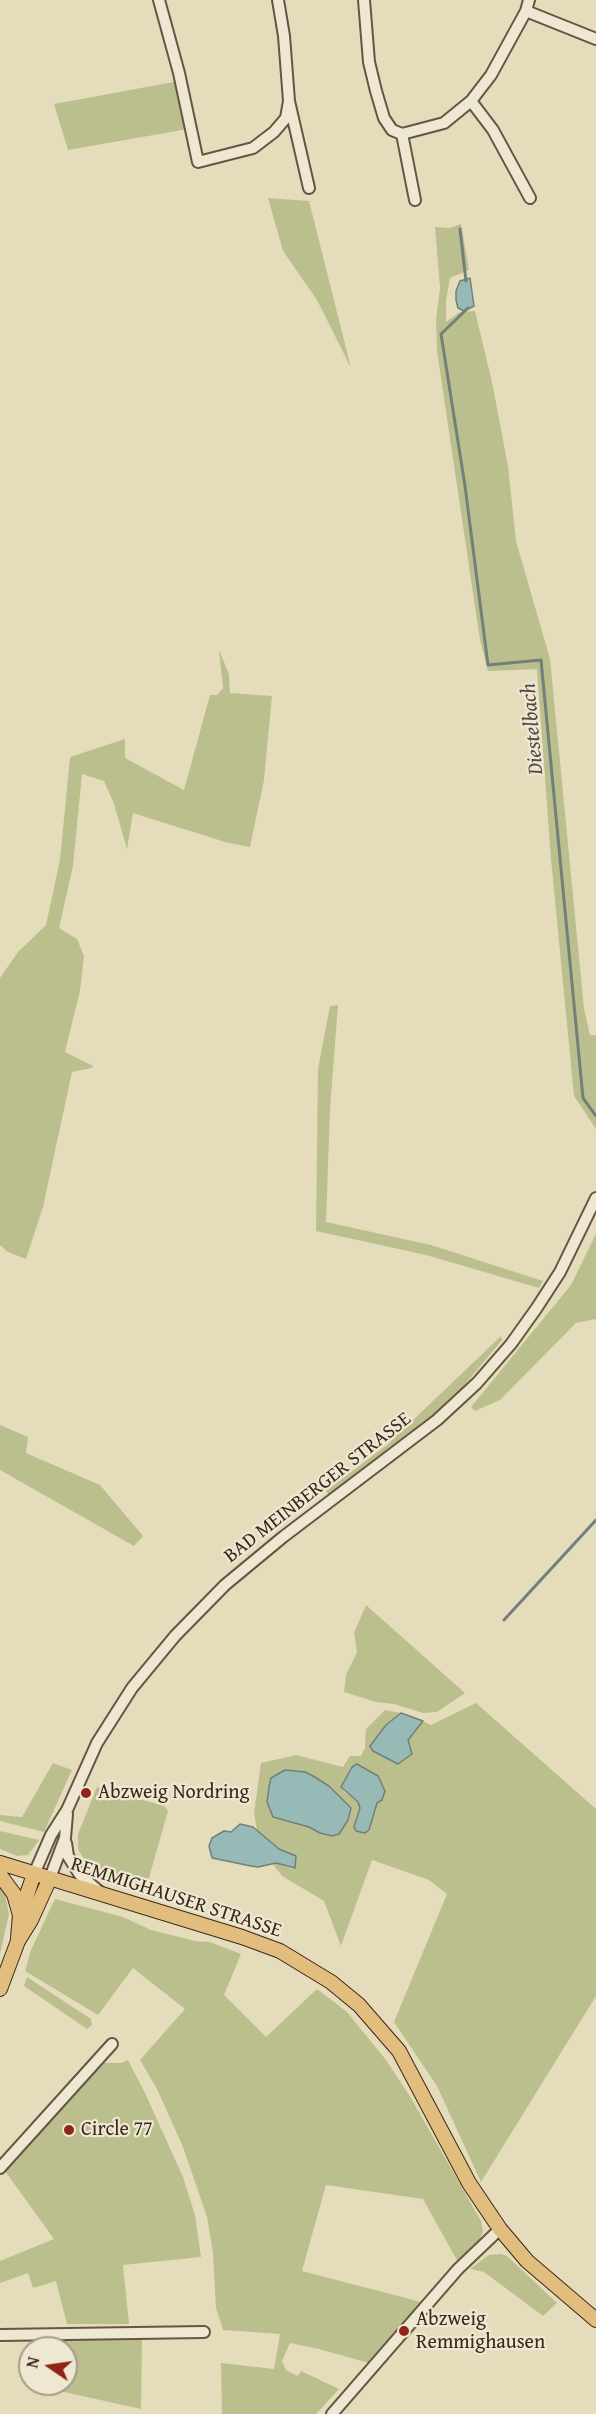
<!DOCTYPE html>
<style>
body{margin:0}
#map{position:relative;width:596px;height:2414px;overflow:hidden;background:#e5dcbc;font-family:"Gentium Book Plus",serif}
canvas{display:block}
.north{position:absolute;left:18px;top:2336px;width:60px;height:60px;box-sizing:border-box;background:#eee8d3;border:2px solid #a79a8a;border-radius:50%;rotate:283deg;font-size:16px;font-weight:700;line-height:24px;text-align:center;color:#3c261c}
.north::after{content:'';display:block;margin:auto;width:21px;height:27px;background:#8f2418;clip-path:polygon(50% 0,100% 100%,50% 72%,0 100%)}
</style>
<div id="map">
<canvas width="596" height="2414"></canvas>
<div class="north">N</div>
</div>
<script>
const g = document.querySelector('canvas').getContext('2d');
g.lineJoin = 'round';
function paint(path, color) {
  g.fillStyle = color;
  g.fill(path, 'evenodd');
}
function shape(rows) {
  const path = new Path2D();
  for (const r of rows) {
    path.moveTo(r[0], r[1]);
    for (let i = 2; i < r.length; i += 2) path.lineTo(r[i], r[i + 1]);
  }
  return path;
}
function stroke(path, color, width, dash) {
  g.strokeStyle = color;
  g.lineWidth = width;
  g.lineCap = dash ? 'butt' : 'round';
  g.setLineDash(dash || []);
  g.stroke(path);
}
function write(font, color, halo, rows, align = 'center') {
  g.font = font + ' "Gentium Book Plus",serif';
  g.lineWidth = 4.5;
  g.setLineDash([]);
  g.textBaseline = 'middle';
  g.strokeStyle = halo;
  g.fillStyle = color;
  for (const [text, x, y, turn = 0] of rows) {
    g.save();
    g.translate(x, y);
    g.rotate((+turn || 0) * Math.PI / 180);
    g.textAlign = isNaN(turn) ? turn : align;
    if (halo) g.strokeText(text, 0, 0);
    g.fillText(text, 0, 0);
    g.restore();
  }
}
paint(shape([
 [179,81,188,129,68,150,54,104],
 [268,198,309,201,351,368,317,300,283,251],
 [461,224,469,270,450,278,446,300,446,322,460,312,475,311,492,382,508,466,516,541,550,659,584,1009,590,1035,596,1035,596,1129,574,1096,551,859,537,669,488,671,480,640,437,351,436,320,440,288,435,227,449,228],
 [219,650,229,674,230,693,272,696,264,780,250,847,225,842,133,813,127,849,114,804,104,781,82,774,73,866,59,928,77,939,84,956,80,991,65,1052,93,1066,92,1068,72,1072,43,1207,26,1259,8,1252,0,1245,0,978,18,952,46,925,60,860,70,757,125,739,125,758,184,790,210,695,217,695,223,688],
 [338,1005,330,1109,326,1222,431,1245,543,1281,539,1288,426,1255,316,1231,318,1069,330,1006],
 [596,1234,596,1319,576,1323,500,1400,475,1411,471,1407,571,1285],
 [501,1336,502,1340,457,1394,406,1439,330,1497,326,1491,388,1444],
 [0,1425,28,1437,26,1453,100,1485,143,1536,134,1546,0,1470],
 [366,1605,465,1693,437,1712,423,1713,394,1704,376,1702,344,1692,346,1675,357,1652,354,1633],
 [476,1703,596,1809,596,1996,481,2182,437,2086,394,2022,447,1894,429,1880,372,1860,341,1946,324,1901,282,1876,272,1863,276,1863,292,1869,296,1864,296,1856,279,1849,257,1830,254,1813,261,1763,296,1755,343,1767,350,1756,361,1756,365,1748,366,1729,385,1710,401,1713,386,1725,370,1746,373,1751,390,1759,412,1754,408,1740,423,1721,431,1725],
 [362,1766,378,1776,385,1791,382,1800,377,1803,369,1830,355,1822,360,1808,358,1802,343,1791,347,1774],
 [285,1770,305,1772,313,1776,329,1786,351,1808,348,1820,339,1834,327,1835,309,1827,279,1819,267,1802,267,1796,269,1787],
 [53,1763,72,1770,44,1832,0,1821,0,1815,22,1817],
 [97,1787,164,1806,168,1811,145,1892,93,1875,78,1849,78,1834],
 [0,1831,39,1840,28,1855,17,1856,0,1849],
 [0,1886,4,1889,9,1914,0,1954],
 [55,1899,123,1917,151,1930,195,1941,210,1942,241,1954,224,1995,266,2037,317,1989,347,2012,386,2060,411,2098,481,2221,483,2232,479,2241,459,2264,423,2199,326,2185,302,2271,421,2302,369,2363,319,2349,290,2343,282,2361,286,2370,298,2376,301,2371,339,2389,316,2414,222,2414,221,2363,274,2369,280,2334,223,2330,216,2308,213,2253,207,2217,183,2147,157,2089,140,2060,185,2009,133,1968,98,2015,25,1971,31,1950],
 [27,1977,91,2019,92,2025,87,2029,24,1986],
 [128,2060,145,2093,183,2177,195,2215,201,2257,123,2265,129,2324,67,2324,56,2281,33,2288,28,2273,0,2283,0,2261,54,2239,5,2171,102,2063,121,2063],
 [501,2254,507,2256,557,2303,543,2316,484,2272,470,2269,489,2255],
 [142,2339,141,2409,55,2390,56,2384,66,2384,66,2348,63,2348,65,2340]
]), '#bbbf8d');
const water = shape([
 [470,278,474,306,464,311,458,308,456,300,456,291,460,281,470,278],
 [401,1713,423,1721,408,1740,412,1754,398,1764,373,1751,370,1746,386,1725,401,1713],
 [357,1764,378,1776,385,1791,382,1800,377,1803,369,1830,365,1833,356,1831,354,1827,360,1808,358,1802,341,1787,352,1767,357,1764],
 [285,1770,305,1772,313,1776,329,1786,351,1808,348,1820,339,1834,332,1836,320,1833,309,1827,273,1817,267,1802,269,1787,271,1778,285,1770],
 [240,1824,253,1827,279,1849,296,1856,295,1868,276,1863,258,1867,251,1866,212,1858,209,1846,212,1838,224,1831,231,1832,240,1824]
]);
paint(water, '#97bab7');
stroke(water, '#737f79', 1.5);
stroke(shape([
 [460,229,466,281],
 [468,308,441,334,465,486,488,665,541,660,583,1098,596,1116],
 [504,1620,596,1520]
]), '#737f79', 3);
const minor = shape([
 [159,0,179,73,198,162,253,148,274,132,286,118,289,101],
 [278,0,284,36,289,101,309,188],
 [364,0,369,62,376,91,384,118,392,130,402,134,415,200],
 [526,11,596,39],
 [471,101,493,130,530,198],
 [402,134,444,123,471,101,491,75,526,11,529,0],
 [66,1843,68,1856,80,1875,100,1892],
 [34,1874,51,1835,67,1810,97,1743,132,1688,151,1665,175,1636,225,1585,283,1537,437,1420,477,1383,511,1344,536,1309,560,1272,596,1198],
 [50,1878,65,1838,67,1814],
 [0,2168,112,2044],
 [0,2335,204,2332],
 [332,2414,458,2269,500,2229]
]);
const major = shape([
 [0,1863,242,1937,280,1951,331,1982,359,2005,399,2051,469,2183,500,2229,527,2261,596,2320],
 [0,1875,14,1894,20,1915],
 [18,1938,20,1915,34,1874],
 [0,1989,18,1941,31,1920,50,1878]
]);
stroke(minor, '#665444', 14);
stroke(major, '#3c261c', 16);
stroke(minor, '#eee8d3', 10);
stroke(major, '#e2be7e', 14);
for (const [x, y, r, color] of [
 [86,1793,6,"#8f2418"],
 [69,2130,6,"#8f2418"],
 [404,2331,6,"#8f2418"]
]) {
  const dot = new Path2D();
  dot.arc(x, y, r, 0, 2 * Math.PI);
  g.fillStyle = color;
  g.fill(dot);
  stroke(dot, '#eee8d3', 2);
}
write('20px', '#3c261c', '#eee8d3', [
 ["BAD MEINBERGER STRASSE",318,1488,-38],
 ["REMMIGHAUSER STRASSE",176,1898,18]
]);
write('20px', '#3c261c', '#eee8d3', [
 ["Abzweig Nordring",98,1793],
 ["Circle 77",81,2130],
 ["Abzweig",416,2320],
 ["Remmighausen",416,2343]
], 'left');
write('italic 21px', '#534b43', '#eee8d3', [
 ["Diestelbach",533,729,-95]
]);
</script>
